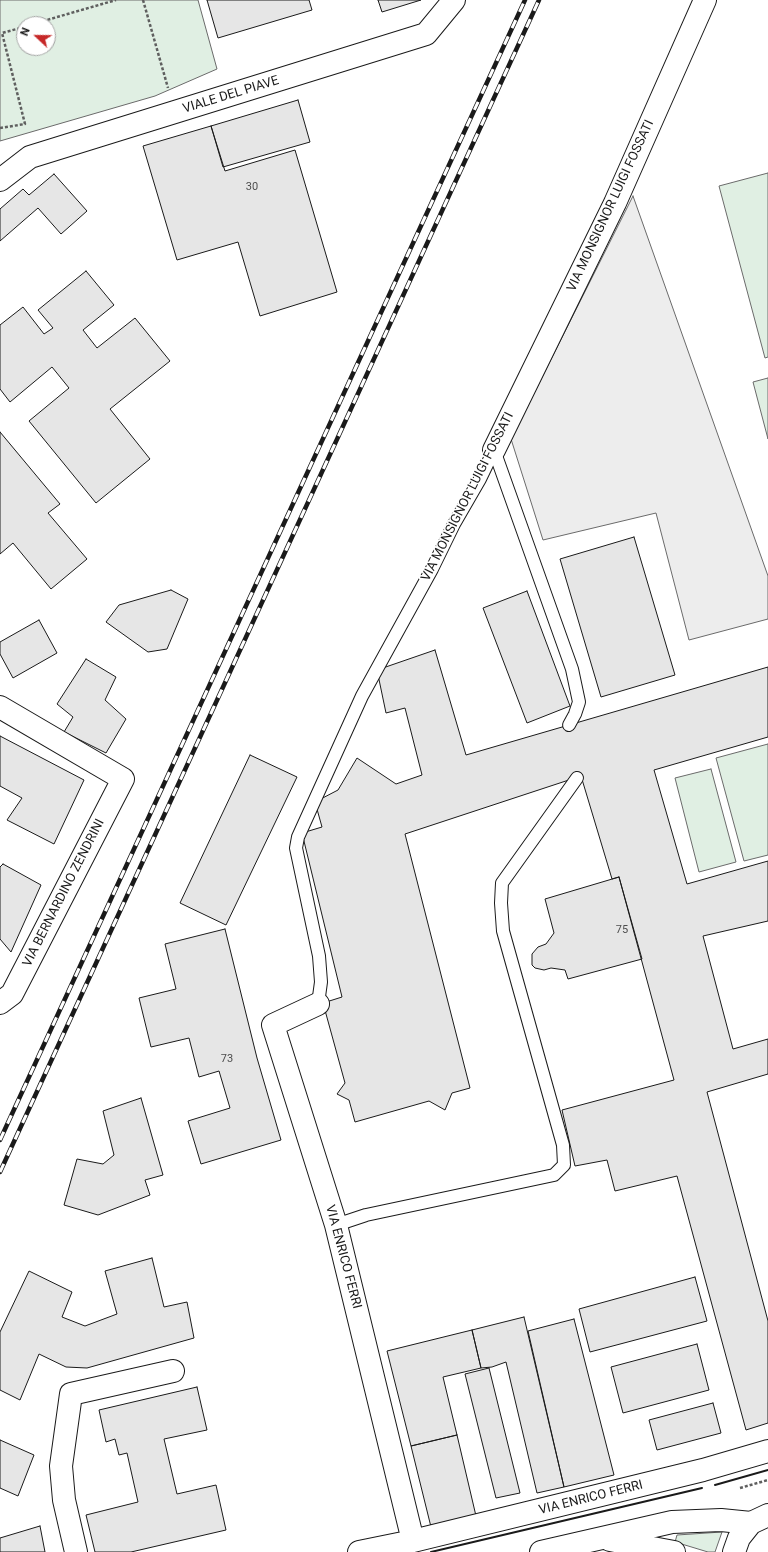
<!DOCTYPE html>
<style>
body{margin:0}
#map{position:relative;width:768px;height:1552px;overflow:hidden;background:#fff;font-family:Roboto,sans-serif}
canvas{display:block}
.north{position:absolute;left:16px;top:16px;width:40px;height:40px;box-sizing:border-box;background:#fff;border:1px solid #a3a3a3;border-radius:50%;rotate:292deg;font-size:11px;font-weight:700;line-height:16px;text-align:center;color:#1a1a1a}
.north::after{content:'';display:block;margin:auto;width:14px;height:18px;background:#c62828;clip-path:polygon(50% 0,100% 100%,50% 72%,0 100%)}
</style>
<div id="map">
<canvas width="768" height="1552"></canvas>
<div class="north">N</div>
</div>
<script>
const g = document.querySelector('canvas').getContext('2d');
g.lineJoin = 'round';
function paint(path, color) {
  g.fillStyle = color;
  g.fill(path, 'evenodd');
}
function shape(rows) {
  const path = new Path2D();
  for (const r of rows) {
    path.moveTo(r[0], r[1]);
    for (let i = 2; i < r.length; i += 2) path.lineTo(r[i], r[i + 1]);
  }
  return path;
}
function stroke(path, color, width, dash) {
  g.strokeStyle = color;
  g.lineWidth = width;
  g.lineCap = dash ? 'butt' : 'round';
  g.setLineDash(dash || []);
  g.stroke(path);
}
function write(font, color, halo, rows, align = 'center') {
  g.font = font + ' Roboto,sans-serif';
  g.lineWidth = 3;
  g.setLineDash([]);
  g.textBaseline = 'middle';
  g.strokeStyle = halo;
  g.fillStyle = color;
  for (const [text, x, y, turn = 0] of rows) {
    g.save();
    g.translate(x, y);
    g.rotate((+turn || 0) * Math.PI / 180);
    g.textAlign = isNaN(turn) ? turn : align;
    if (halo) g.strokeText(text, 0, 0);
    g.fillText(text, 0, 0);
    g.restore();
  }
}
const green = shape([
 [0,0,198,0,217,69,155,96,0,141,0,0],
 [24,24,48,24,48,48,24,48,24,24],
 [768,173,768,357,765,358,719,186,768,173],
 [768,378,768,439,753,382,768,378],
 [768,744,768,855,744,861,716,758,768,744],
 [711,769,736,862,699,872,675,778,711,769],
 [722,1532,715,1552,708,1552,675,1542,677,1535,722,1532]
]);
paint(green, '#e0efe3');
stroke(green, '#6a6a6a', 1);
const parking = shape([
 [633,196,768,576,768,619,689,640,656,513,543,540,511,439,633,196]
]);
paint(parking, '#ededed');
stroke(parking, '#6a6a6a', 1);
const building = shape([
 [207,0,309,0,312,10,218,38,207,0],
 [378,0,421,0,382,12,378,0],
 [298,100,310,142,223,167,211,126,298,100],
 [211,126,225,171,295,150,337,292,260,316,238,242,177,260,143,146,211,126],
 [54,174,87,211,61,234,38,208,0,241,0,209,23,189,29,195,54,174],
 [86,271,114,305,83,330,97,348,135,318,170,361,110,409,150,459,96,503,29,421,69,388,52,367,10,402,0,389,0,325,23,307,44,334,53,328,38,310,86,271],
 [0,432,60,504,48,513,87,559,51,589,13,543,0,554,0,432],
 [634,537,675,675,601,697,560,559,634,537],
 [171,590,188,599,167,649,148,652,106,622,119,605,171,590],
 [527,591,570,706,527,723,483,608,527,591],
 [39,620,57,653,13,678,0,654,0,642,39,620],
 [435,650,466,755,768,667,768,737,654,770,687,884,768,861,768,921,703,936,733,1049,768,1039,768,1074,707,1092,768,1321,768,1423,746,1430,677,1176,615,1191,607,1160,575,1166,562,1110,674,1080,619,877,612,879,581,776,405,834,470,1088,452,1093,445,1110,429,1101,355,1122,349,1100,337,1094,345,1083,323,1003,342,997,302,833,322,827,315,802,338,790,357,758,396,784,422,775,405,708,386,713,377,670,435,650],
 [86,659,116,677,105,700,126,719,106,753,64,732,73,717,57,704,86,659],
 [0,736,84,780,54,844,7,820,22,798,0,786,0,736],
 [250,755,297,777,226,925,180,903,250,755],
 [3,864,41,885,11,952,0,939,0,867,3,864],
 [619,877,642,959,568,979,565,970,551,968,544,970,535,968,532,965,532,954,538,947,546,944,554,933,545,899,619,877],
 [225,929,257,1058,281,1140,201,1164,188,1121,230,1108,219,1071,199,1077,189,1038,151,1047,139,998,176,989,165,944,225,929],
 [141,1098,163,1175,145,1180,150,1195,98,1215,64,1205,77,1159,103,1164,114,1155,103,1111,141,1098],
 [152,1258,164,1307,187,1302,194,1338,87,1368,66,1367,39,1354,20,1400,0,1390,0,1332,29,1271,72,1292,62,1317,85,1326,117,1314,105,1271,152,1258],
 [695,1277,707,1321,590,1352,579,1309,695,1277],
 [524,1317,564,1487,537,1493,506,1362,492,1367,481,1368,472,1330,524,1317],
 [574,1319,614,1475,564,1487,528,1331,574,1319],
 [472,1330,481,1368,443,1377,457,1435,411,1446,387,1351,472,1330],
 [697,1344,709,1390,623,1413,611,1367,697,1344],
 [489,1368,520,1493,496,1498,465,1374,489,1368],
 [197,1387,207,1430,164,1439,177,1494,216,1485,226,1530,131,1552,95,1552,86,1515,138,1502,127,1453,119,1455,115,1439,106,1442,99,1410,197,1387],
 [713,1403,721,1433,657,1450,649,1420,713,1403],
 [457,1435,476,1516,431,1527,411,1446,457,1435],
 [0,1440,34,1455,18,1496,0,1488,0,1440],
 [40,1526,45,1552,0,1552,0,1538,40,1526]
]);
paint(building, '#e6e6e6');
stroke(building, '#1a1a1a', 1);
const service = shape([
 [494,450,572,669,579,702,575,714,569,725],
 [318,1004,321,982,319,956,296,848,298,837,362,696,432,569,454,524,480,479,494,450],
 [336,1225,366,1215,554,1175,564,1165,563,1145,503,931,501,903,502,883,577,778]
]);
const minor = shape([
 [0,180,30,157,426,34,454,0],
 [494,450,615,203,705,0],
 [0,707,123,779,12,994,0,1003],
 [318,1004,273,1025,336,1225,413,1541],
 [76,1552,64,1500,61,1466,71,1394,173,1371],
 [359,1552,413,1541,703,1470,768,1451]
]);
const tertiary = shape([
 [610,1540,674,1552],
 [541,1552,672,1522,721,1520,751,1523]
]);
const secondary = shape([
 [734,1552,739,1538,751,1523,768,1515]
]);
stroke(service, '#1a1a1a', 14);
stroke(minor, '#1a1a1a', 24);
stroke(tertiary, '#1a1a1a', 24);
stroke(secondary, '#1a1a1a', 24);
stroke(shape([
 [143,0,168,88],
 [33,24,116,0],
 [0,128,25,124,2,33,24,27],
 [740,1488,768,1480]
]), '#5f5f5f', 2.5, [3, 2]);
stroke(service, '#fff', 12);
stroke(minor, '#fff', 22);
stroke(tertiary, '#fff', 22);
stroke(secondary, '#fff', 22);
const rail = shape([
 [0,1140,525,0],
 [0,1172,539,0]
]);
stroke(rail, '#1a1a1a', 4.5);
stroke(rail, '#fff', 3, [9]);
stroke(shape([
 [715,1485,768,1470],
 [431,1552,702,1488]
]), '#1a1a1a', 2);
write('11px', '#4d4d4d', null, [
 ["30",252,187],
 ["75",622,930],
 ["73",227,1059]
]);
write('13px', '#1a1a1a', '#fff', [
 ["VIALE DEL PIAVE",231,95,-17],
 ["VIA MONSIGNOR LUIGI FOSSATI",611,206,-65],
 ["VIA MONSIGNOR LUIGI FOSSATI",468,497,-63],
 ["VIA BERNARDINO ZENDRINI",64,893,-63],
 ["VIA ENRICO FERRI",343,1257,75],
 ["VIA ENRICO FERRI",591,1498,-14]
]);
</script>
